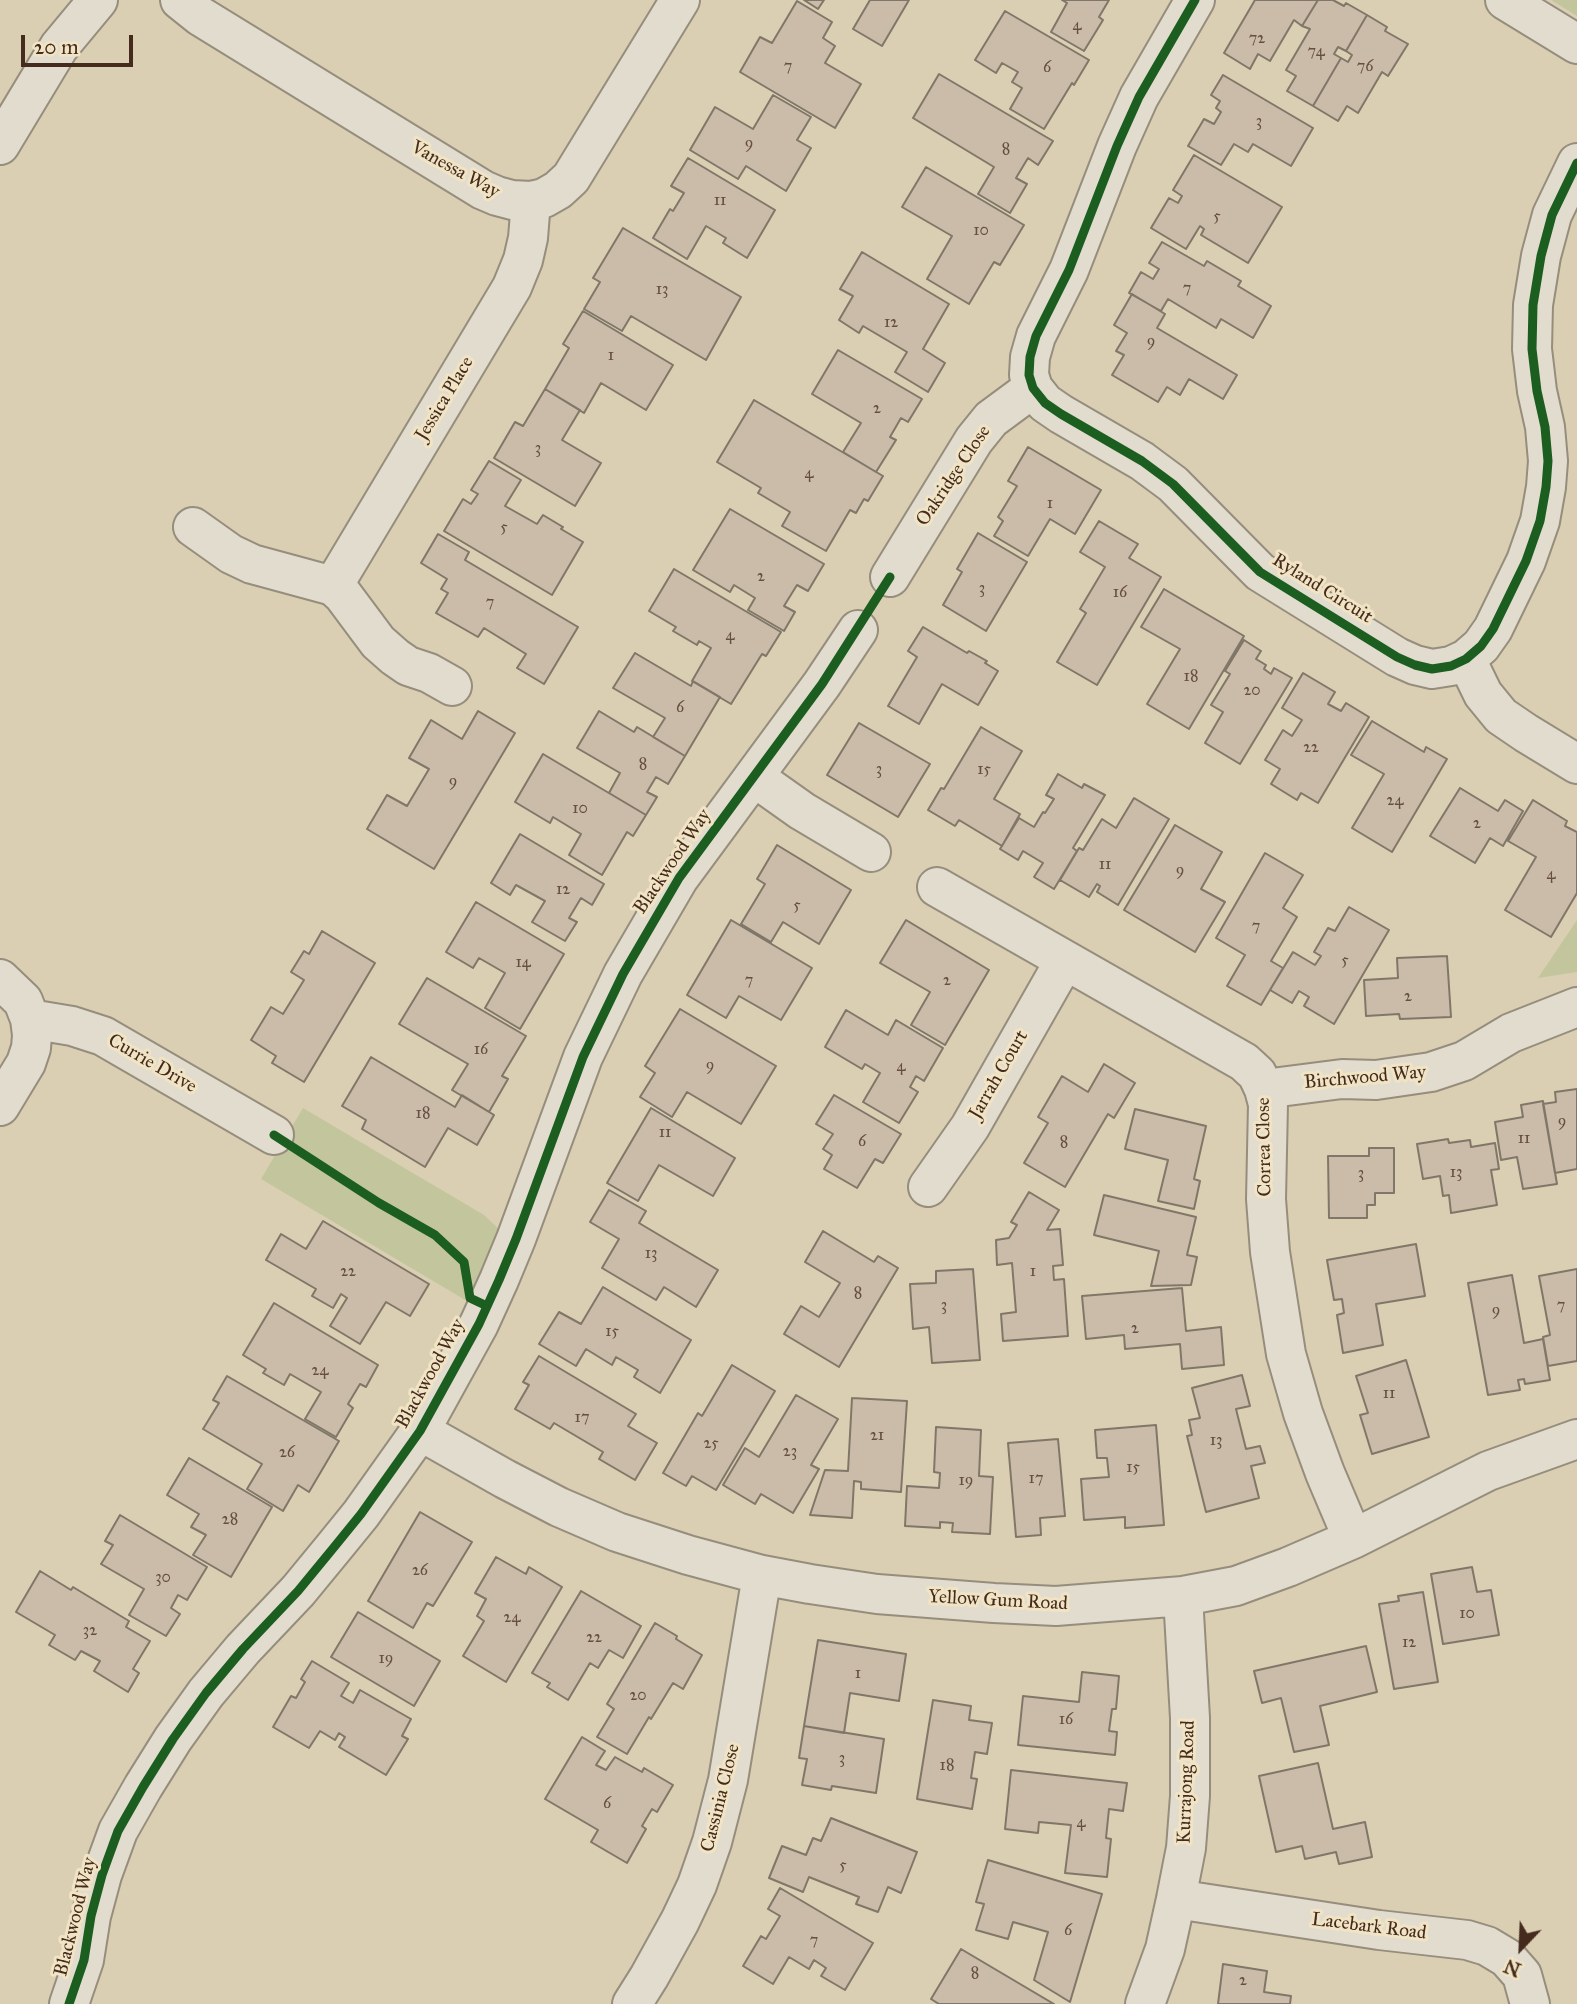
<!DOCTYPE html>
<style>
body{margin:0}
#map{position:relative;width:1577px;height:2004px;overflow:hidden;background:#dacfb3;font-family:"IM FELL Great Primer",serif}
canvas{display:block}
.north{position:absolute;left:1486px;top:1913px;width:70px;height:70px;-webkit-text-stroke:5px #f1e4c4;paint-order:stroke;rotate:203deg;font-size:19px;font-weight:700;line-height:28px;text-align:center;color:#452b1e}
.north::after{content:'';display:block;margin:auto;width:24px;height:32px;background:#452b1e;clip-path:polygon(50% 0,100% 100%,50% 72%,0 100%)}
.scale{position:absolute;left:21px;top:35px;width:112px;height:32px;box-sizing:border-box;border:4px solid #452b1e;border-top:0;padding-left:9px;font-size:21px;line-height:24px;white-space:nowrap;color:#452b1e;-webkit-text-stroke:5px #f1e4c4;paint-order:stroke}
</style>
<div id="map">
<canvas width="1577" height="2004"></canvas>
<div class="north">N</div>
<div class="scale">20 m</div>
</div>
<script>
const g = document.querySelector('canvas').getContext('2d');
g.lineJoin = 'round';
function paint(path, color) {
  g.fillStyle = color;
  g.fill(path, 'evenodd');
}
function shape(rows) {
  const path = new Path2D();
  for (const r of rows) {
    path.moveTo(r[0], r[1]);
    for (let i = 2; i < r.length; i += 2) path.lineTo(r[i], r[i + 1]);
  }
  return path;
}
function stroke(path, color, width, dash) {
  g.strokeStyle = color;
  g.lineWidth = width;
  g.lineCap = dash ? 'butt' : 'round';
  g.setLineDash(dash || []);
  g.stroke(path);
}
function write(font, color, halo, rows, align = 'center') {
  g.font = font + ' "IM FELL Great Primer",serif';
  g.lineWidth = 6;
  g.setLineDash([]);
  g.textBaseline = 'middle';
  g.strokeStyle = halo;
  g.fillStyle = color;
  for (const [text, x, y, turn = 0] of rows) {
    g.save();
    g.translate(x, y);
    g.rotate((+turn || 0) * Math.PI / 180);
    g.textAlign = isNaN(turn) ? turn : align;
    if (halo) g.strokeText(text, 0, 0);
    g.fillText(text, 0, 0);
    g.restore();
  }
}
paint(shape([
 [1551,0,1577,0,1577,16],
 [1577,920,1577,972,1538,978],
 [303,1108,484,1215,503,1233,472,1304,261,1179]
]), '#c3c69c');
const building = shape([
 [804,0,824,0,818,9,804,0],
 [870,0,909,0,882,46,853,29,870,0],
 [1062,0,1109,0,1099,17,1103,20,1084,51,1051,32,1067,3,1062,0],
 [1255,0,1318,0,1302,26,1294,20,1270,61,1258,54,1250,69,1224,53,1255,0],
 [1318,0,1333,0,1344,6,1346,3,1367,15,1346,51,1338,47,1334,54,1341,58,1313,106,1287,91,1296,76,1286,70,1310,29,1302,26,1318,0],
 [797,1,832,22,823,38,835,46,825,63,861,84,835,128,740,72,760,37,772,43,797,1],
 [1005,11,1089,60,1074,85,1072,83,1044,129,1010,109,1022,88,1012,82,1018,72,1002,63,996,73,975,60,1005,11],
 [1367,15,1387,27,1385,31,1408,44,1388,76,1382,72,1358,113,1347,106,1338,121,1313,106,1341,58,1348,62,1352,55,1346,51,1367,15],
 [939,74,1053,141,1038,165,1028,158,1016,178,1027,184,1010,213,978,194,994,167,913,118,939,74],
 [1223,75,1313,128,1291,166,1253,144,1248,152,1234,144,1221,165,1188,146,1204,119,1214,124,1221,112,1216,108,1220,101,1211,95,1223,75],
 [773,95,811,117,797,140,811,148,786,191,746,166,738,179,690,150,715,107,753,129,773,95],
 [1194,155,1282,207,1248,263,1201,235,1204,229,1200,226,1186,249,1151,228,1169,198,1178,203,1182,196,1173,190,1194,155],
 [688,158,775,210,747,258,723,243,726,238,706,226,687,259,653,238,670,209,673,211,684,193,671,186,688,158],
 [926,167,1024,225,1000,265,994,262,969,304,927,279,952,236,902,207,926,167],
 [623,228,741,297,706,360,631,316,622,331,584,309,600,282,593,278,623,228],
 [1162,242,1204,266,1207,261,1241,281,1238,286,1271,306,1253,338,1221,319,1216,328,1168,299,1161,311,1129,293,1141,272,1153,279,1159,269,1149,263,1162,242],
 [862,252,949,304,923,349,945,363,928,392,895,372,907,352,863,326,859,333,839,320,853,296,840,289,862,252],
 [1132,294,1165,314,1157,328,1237,375,1223,399,1189,379,1180,395,1167,387,1158,402,1112,375,1124,355,1116,351,1127,333,1114,325,1132,294],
 [583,311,673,365,646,410,601,383,584,413,545,389,569,348,563,344,583,311],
 [838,350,922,399,908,422,901,418,890,437,896,440,876,472,843,452,861,423,812,394,838,350],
 [545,389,580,410,562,440,601,463,575,506,494,458,515,422,523,426,545,389],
 [754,400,883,476,868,501,864,499,856,513,850,510,826,551,782,526,790,512,758,493,761,488,717,462,754,400],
 [1028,447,1101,490,1075,534,1050,519,1028,556,994,536,1003,521,998,517,1017,486,1008,481,1028,447],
 [489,461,521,480,505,506,537,524,543,515,563,527,561,529,583,542,552,595,444,531,463,499,471,504,478,494,471,490,489,461],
 [730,509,824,564,808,591,797,585,784,606,795,612,784,631,748,610,755,598,734,585,730,592,693,570,730,509],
 [1099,521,1138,544,1129,558,1161,577,1097,685,1057,662,1086,613,1080,609,1105,567,1080,552,1099,521],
 [978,533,1027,562,986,631,943,605,962,572,957,569,978,533],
 [438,534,469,552,465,560,578,627,544,684,517,668,526,654,484,628,478,637,436,613,448,593,441,589,447,579,421,563,438,534],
 [674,569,781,632,766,656,762,654,731,704,692,681,711,648,699,641,697,645,673,631,676,627,649,611,674,569],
 [1164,589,1244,636,1189,729,1147,704,1180,649,1141,627,1164,589],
 [923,627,967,653,969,651,987,661,985,663,998,671,978,705,942,684,919,724,888,706,917,657,908,651,923,627],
 [1244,640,1261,651,1256,659,1266,665,1264,669,1271,674,1274,668,1292,678,1240,764,1205,743,1223,712,1211,705,1230,674,1225,671,1244,640],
 [635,653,691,686,693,681,720,697,685,756,653,737,665,718,613,688,635,653],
 [1303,673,1335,692,1328,704,1341,711,1346,703,1369,717,1318,803,1301,793,1297,800,1271,784,1280,769,1265,760,1283,730,1292,736,1302,720,1282,708,1303,673],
 [478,711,515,733,434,869,367,829,387,795,407,806,429,769,409,758,431,720,462,739,478,711],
 [599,711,634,732,637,727,685,756,668,784,656,777,647,792,657,797,646,815,609,793,620,773,577,748,599,711],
 [1372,721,1424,752,1426,747,1447,759,1392,852,1352,828,1384,774,1351,755,1372,721],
 [859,723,930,764,898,817,827,775,859,723],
 [981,727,1022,751,994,799,1020,814,1002,846,959,820,955,826,928,810,941,788,944,789,981,727],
 [543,754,646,815,633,836,627,832,602,875,569,855,581,834,553,817,550,823,515,802,543,754],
 [1058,774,1082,788,1084,784,1105,795,1073,848,1077,851,1054,889,1034,877,1043,863,1023,851,1018,860,1000,849,1019,818,1034,827,1043,812,1045,813,1054,799,1046,795,1058,774],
 [1460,788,1498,811,1505,800,1523,811,1503,846,1490,838,1475,863,1430,836,1460,788],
 [1134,798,1169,819,1118,905,1097,892,1100,886,1097,884,1089,897,1060,880,1079,848,1083,850,1102,819,1116,828,1134,798],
 [1533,800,1567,821,1565,826,1577,832,1577,893,1551,937,1505,910,1536,857,1508,841,1533,800],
 [1175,825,1222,852,1201,889,1225,902,1195,952,1124,910,1175,825],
 [520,834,604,884,592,905,581,898,569,918,577,922,565,941,532,922,545,901,516,885,510,895,491,883,520,834],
 [777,845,851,890,819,944,783,922,771,942,741,924,765,884,757,879,777,845],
 [1265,853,1303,875,1283,908,1297,917,1271,961,1283,968,1261,1005,1227,986,1245,955,1216,938,1265,853],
 [476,902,564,954,520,1029,485,1008,505,973,479,958,473,968,446,952,476,902],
 [1349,907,1389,930,1334,1024,1304,1006,1309,997,1299,991,1292,1003,1270,990,1293,952,1315,965,1321,956,1314,952,1328,928,1335,931,1349,907],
 [731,920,812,968,781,1020,739,996,726,1018,687,995,731,920],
 [906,920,989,970,945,1045,911,1025,930,992,880,963,906,920],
 [322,931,375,963,304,1082,272,1063,276,1056,251,1040,271,1007,283,1014,304,980,291,972,304,951,309,954,322,931],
 [1447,956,1451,1017,1400,1019,1399,1014,1366,1016,1364,980,1398,978,1397,958,1447,956],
 [427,978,526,1036,502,1076,508,1079,489,1112,452,1090,468,1064,399,1024,427,978],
 [680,1009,776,1066,741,1124,687,1092,672,1117,640,1097,655,1073,645,1066,680,1009],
 [846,1010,888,1035,896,1020,943,1048,924,1081,916,1076,910,1087,918,1092,899,1123,863,1102,880,1073,865,1064,862,1069,825,1047,846,1010],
 [371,1057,455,1107,462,1095,494,1115,477,1145,448,1128,425,1167,362,1129,366,1120,342,1106,371,1057],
 [1104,1064,1135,1083,1114,1118,1108,1114,1065,1187,1024,1163,1048,1123,1038,1117,1062,1076,1088,1092,1104,1064],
 [1577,1089,1577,1169,1555,1173,1543,1104,1556,1102,1555,1092,1577,1089],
 [834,1095,901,1134,883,1163,875,1159,857,1188,824,1169,832,1155,823,1149,833,1134,816,1124,834,1095],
 [1543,1101,1557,1184,1523,1189,1517,1157,1501,1160,1495,1122,1523,1117,1521,1105,1543,1101],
 [651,1108,735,1158,713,1196,659,1165,638,1201,607,1183,651,1108],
 [1135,1109,1206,1126,1194,1179,1200,1181,1194,1209,1158,1201,1168,1160,1125,1149,1135,1109],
 [1448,1139,1449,1143,1470,1140,1471,1147,1495,1143,1499,1169,1491,1170,1497,1205,1451,1213,1449,1195,1443,1196,1440,1176,1423,1179,1417,1144,1448,1139],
 [1369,1148,1394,1148,1394,1193,1375,1193,1375,1205,1367,1205,1367,1218,1329,1218,1328,1156,1369,1156,1369,1148],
 [609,1190,646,1211,639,1223,718,1270,696,1307,664,1287,656,1300,602,1268,619,1239,590,1222,609,1190],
 [1029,1192,1059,1210,1047,1230,1060,1229,1063,1265,1053,1266,1054,1280,1064,1279,1068,1336,1003,1341,1001,1314,1016,1312,1012,1263,997,1265,996,1240,1009,1238,1017,1225,1011,1222,1029,1192],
 [1104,1195,1196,1217,1187,1255,1197,1257,1191,1285,1151,1286,1159,1251,1094,1235,1104,1195],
 [323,1221,429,1284,410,1316,386,1302,360,1344,330,1326,347,1298,341,1294,333,1308,312,1296,316,1289,266,1260,281,1234,306,1249,323,1221],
 [823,1231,874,1262,878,1256,898,1268,839,1367,784,1334,801,1306,819,1317,840,1283,805,1262,823,1231],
 [1416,1244,1425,1296,1376,1304,1383,1345,1343,1353,1337,1315,1344,1313,1342,1299,1334,1300,1327,1260,1416,1244],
 [973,1269,980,1360,932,1363,929,1327,913,1329,910,1284,936,1283,936,1271,973,1269],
 [1577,1269,1577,1361,1548,1366,1543,1337,1550,1335,1539,1276,1577,1269],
 [1512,1275,1524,1343,1543,1339,1550,1380,1525,1384,1524,1379,1518,1380,1520,1390,1488,1395,1468,1283,1512,1275],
 [603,1287,691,1340,660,1393,634,1377,638,1370,616,1357,612,1365,586,1349,576,1366,539,1344,559,1312,581,1324,603,1287],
 [1182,1288,1186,1331,1221,1327,1224,1365,1182,1369,1180,1344,1125,1349,1124,1335,1086,1339,1082,1296,1182,1288],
 [274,1303,378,1365,366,1387,360,1384,348,1404,353,1408,336,1437,305,1419,321,1392,290,1374,284,1385,263,1373,266,1369,243,1355,274,1303],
 [539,1356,636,1414,628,1426,657,1443,635,1480,599,1459,603,1452,554,1423,550,1429,515,1409,529,1385,523,1382,539,1356],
 [1406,1360,1429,1437,1372,1454,1360,1415,1368,1413,1356,1376,1406,1360],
 [732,1365,775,1391,716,1490,692,1476,686,1486,663,1473,698,1413,702,1416,732,1365],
 [1242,1375,1250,1406,1236,1409,1246,1449,1260,1446,1265,1463,1251,1466,1259,1498,1206,1512,1187,1436,1192,1435,1189,1420,1200,1418,1192,1388,1242,1375],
 [227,1376,339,1441,309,1492,298,1485,283,1511,247,1489,262,1464,203,1429,219,1403,213,1400,227,1376],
 [796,1395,838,1419,811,1465,819,1469,793,1513,761,1494,755,1504,723,1485,745,1448,759,1457,796,1395],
 [852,1398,907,1401,901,1492,861,1489,861,1482,854,1481,852,1518,810,1515,825,1470,848,1471,852,1398],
 [1156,1425,1164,1525,1125,1528,1125,1517,1084,1520,1081,1479,1109,1477,1107,1458,1097,1458,1095,1430,1156,1425],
 [936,1427,981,1430,979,1476,993,1477,990,1534,952,1532,953,1523,940,1522,940,1528,905,1526,907,1486,939,1488,940,1473,934,1472,936,1427],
 [1058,1439,1065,1516,1040,1518,1041,1535,1016,1537,1008,1443,1058,1439],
 [189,1458,272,1507,231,1577,193,1555,206,1535,191,1527,199,1514,167,1495,189,1458],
 [420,1512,472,1542,433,1606,427,1603,413,1628,368,1601,420,1512],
 [120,1515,207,1567,187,1600,178,1595,171,1608,180,1614,166,1636,129,1615,144,1589,101,1564,113,1545,105,1541,120,1515],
 [496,1557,526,1574,529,1567,562,1587,506,1682,463,1656,484,1621,477,1616,486,1599,475,1593,496,1557],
 [1472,1567,1477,1592,1491,1590,1499,1635,1443,1644,1431,1574,1472,1567],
 [40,1571,71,1590,73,1587,129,1621,126,1627,150,1641,133,1669,139,1673,128,1692,94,1671,100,1661,81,1651,75,1660,49,1645,55,1635,16,1612,40,1571],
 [581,1591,641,1626,623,1658,609,1650,598,1668,590,1663,568,1700,547,1687,550,1683,532,1673,581,1591],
 [1423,1592,1438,1682,1394,1689,1379,1604,1399,1601,1398,1596,1423,1592],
 [358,1612,440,1661,414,1706,331,1657,358,1612],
 [655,1623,677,1636,676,1639,702,1655,683,1689,673,1683,651,1719,649,1717,627,1754,597,1737,614,1709,607,1704,655,1623],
 [818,1640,906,1654,899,1701,850,1693,844,1733,804,1726,818,1640],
 [1366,1646,1377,1692,1320,1706,1329,1745,1294,1752,1281,1698,1262,1703,1254,1671,1366,1646],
 [312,1661,349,1683,341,1696,353,1703,360,1690,411,1719,402,1736,408,1739,386,1775,339,1747,345,1737,339,1733,335,1740,320,1731,309,1748,273,1727,291,1696,296,1698,305,1682,301,1679,312,1661],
 [1082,1672,1119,1676,1116,1709,1112,1709,1109,1731,1117,1732,1115,1755,1018,1745,1023,1696,1079,1702,1082,1672],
 [933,1700,971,1706,969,1720,992,1723,987,1754,975,1752,971,1778,977,1779,972,1809,917,1799,933,1700],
 [804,1726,884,1739,876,1793,832,1786,831,1790,802,1785,807,1759,799,1758,804,1726],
 [582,1737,605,1751,596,1765,606,1770,615,1757,642,1772,644,1768,673,1785,657,1812,652,1809,642,1826,646,1829,627,1863,591,1842,598,1830,545,1799,582,1737],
 [1318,1763,1333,1829,1365,1822,1372,1857,1339,1864,1336,1852,1305,1859,1302,1846,1276,1852,1259,1776,1318,1763],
 [1011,1770,1127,1783,1123,1811,1109,1809,1106,1838,1111,1839,1107,1877,1065,1873,1071,1825,1039,1822,1038,1833,1005,1829,1011,1770],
 [831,1818,917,1852,901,1893,888,1887,878,1912,856,1904,859,1897,809,1877,803,1892,769,1878,782,1846,806,1855,813,1838,821,1841,831,1818],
 [988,1860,1102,1894,1070,2002,1034,1980,1048,1932,1013,1922,1008,1939,976,1930,984,1904,976,1902,988,1860],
 [780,1888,873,1943,845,1990,821,1976,826,1968,814,1960,809,1969,789,1957,773,1984,743,1966,761,1936,766,1939,780,1916,768,1909,780,1888],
 [961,1949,1054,2004,939,2004,931,1999,961,1949],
 [1223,1964,1267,1971,1264,1992,1291,1996,1290,2004,1218,2004,1223,1964]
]);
paint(building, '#cbbba9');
stroke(building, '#817768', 2);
const minor = shape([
 [180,0,200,16,483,190,497,196,512,200,531,201,544,198,558,190,571,178,680,0],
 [1195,0,1139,97,1117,146,1069,270,1036,336,1030,357,1029,375,1033,388,1045,403,1061,414,1142,461,1173,484,1260,572,1397,657,1415,665,1432,669,1451,666,1466,659,1481,646,1493,629,1526,561,1540,521,1546,487,1548,461,1545,427,1537,391,1532,349,1533,305,1541,256,1552,215,1577,163],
 [1505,0,1577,44],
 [0,145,59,47,98,0],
 [193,527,231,554,252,564,333,586,343,595,378,642,395,657,408,666,429,673,452,686],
 [890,577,974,440,991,419,1033,388],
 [333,586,512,287,523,260,528,238,531,201],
 [1466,659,1483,694,1501,716,1526,733,1577,764],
 [754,777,802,811,871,852],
 [937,887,1244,1062,1257,1074,1264,1089,1268,1104,1266,1199,1270,1252,1286,1354,1303,1413,1325,1473,1353,1539],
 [0,979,23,1001,30,1019,32,1035,31,1048,26,1063,0,1106],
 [30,1019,72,1026,103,1036,274,1135],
 [1264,1089,1342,1079,1376,1080,1431,1072,1464,1061,1511,1033,1577,1007],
 [928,1187,970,1127,1065,960],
 [420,1431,505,1479,559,1507,617,1532,688,1555,762,1575,810,1584,877,1594,994,1603,1056,1606,1183,1596,1236,1586,1288,1567,1353,1539,1488,1471,1577,1439],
 [1176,1899,1379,1930,1467,1940,1487,1946,1507,1958,1522,1975,1530,2004],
 [69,2004,84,1960,91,1916,102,1875,118,1831,143,1787,173,1739,206,1693,243,1649,298,1591,335,1546,361,1514,420,1431,479,1324,499,1280,516,1239,583,1057,623,974,679,878,822,684,858,630],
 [632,2004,649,1977,680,1921,697,1885,712,1842,728,1780,762,1575],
 [1145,2004,1165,1949,1176,1899,1186,1848,1190,1796,1190,1718,1183,1596]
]);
stroke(minor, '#968d7c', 42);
stroke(minor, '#e1dcce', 38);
stroke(shape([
 [1195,0,1139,97,1117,146,1069,270,1036,336,1030,357,1029,375,1033,388,1045,403,1061,414,1142,461,1173,484,1260,572,1397,657,1415,665,1432,669,1451,666,1466,659,1481,646,1493,629,1526,561,1540,521,1546,487,1548,461,1545,427,1537,391,1532,349,1533,305,1541,256,1552,215,1577,163],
 [274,1135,379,1203,435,1235,464,1262,470,1298,487,1306],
 [69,2004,84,1960,91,1916,102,1875,118,1831,143,1787,173,1739,206,1693,243,1649,298,1591,335,1546,361,1514,420,1431,479,1324,499,1280,516,1239,583,1057,623,974,679,878,822,684,890,577]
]), '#1b5e20', 9);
write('16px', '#664f41', null, [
 ["4",1077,26],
 ["72",1257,39],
 ["74",1316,52],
 ["7",788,67],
 ["76",1365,67],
 ["6",1047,68],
 ["3",1259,122],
 ["9",749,144],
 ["8",1006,150],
 ["11",720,201],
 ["5",1217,217],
 ["10",981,231],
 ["7",1187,289],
 ["13",662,290],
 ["12",891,323],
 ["9",1151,342],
 ["1",611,356],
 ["2",877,409],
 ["3",538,449],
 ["4",809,474],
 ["1",1050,504],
 ["5",504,528],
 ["2",761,577],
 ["3",982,589],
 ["16",1120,593],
 ["7",490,603],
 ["4",730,636],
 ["18",1191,677],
 ["20",1252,691],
 ["6",680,708],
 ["22",1311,748],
 ["8",643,765],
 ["3",879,770],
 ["15",984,770],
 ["9",453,782],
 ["24",1395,801],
 ["10",580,809],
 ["2",1477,824],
 ["11",1105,865],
 ["9",1180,871],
 ["4",1551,875],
 ["12",563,890],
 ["5",797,906],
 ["7",1256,927],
 ["5",1345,961],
 ["14",523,963],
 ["7",749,981],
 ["2",947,981],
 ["2",1408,997],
 ["16",481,1050],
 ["9",710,1066],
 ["4",901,1067],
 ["18",423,1114],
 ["9",1562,1122],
 ["11",665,1133],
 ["11",1524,1139],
 ["6",862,1142],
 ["8",1064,1143],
 ["13",1456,1173],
 ["3",1361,1174],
 ["13",651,1254],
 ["22",348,1272],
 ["1",1033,1272],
 ["8",858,1294],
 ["3",944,1306],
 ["7",1561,1306],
 ["9",1496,1311],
 ["2",1135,1329],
 ["15",612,1332],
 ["24",320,1371],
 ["11",1389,1394],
 ["17",582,1418],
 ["21",877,1436],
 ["13",1216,1441],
 ["25",711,1444],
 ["23",790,1452],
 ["26",287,1453],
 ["15",1133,1468],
 ["17",1036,1479],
 ["19",966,1481],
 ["28",230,1520],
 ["26",420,1571],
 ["30",163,1578],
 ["10",1467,1614],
 ["24",512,1618],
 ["32",90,1631],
 ["22",594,1638],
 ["12",1409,1643],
 ["19",386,1659],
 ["1",858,1674],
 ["20",638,1696],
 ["16",1066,1720],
 ["3",842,1759],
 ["18",947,1766],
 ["6",607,1804],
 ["4",1081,1823],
 ["5",843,1866],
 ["6",1068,1931],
 ["7",814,1941],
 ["8",975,1974],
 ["2",1243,1981]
]);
write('19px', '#452b1e', '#f1e4c4', [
 ["Vanessa Way",455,170,29],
 ["Jessica Place",445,399,-59],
 ["Oakridge Close",954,476,-56],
 ["Ryland Circuit",1322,589,32],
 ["Blackwood Way",673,862,-56],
 ["Currie Drive",152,1064,30],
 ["Jarrah Court",999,1075,-60],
 ["Birchwood Way",1365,1078,-5],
 ["Correa Close",1265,1147,-91],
 ["Blackwood Way",431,1374,-61],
 ["Yellow Gum Road",998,1601,3],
 ["Kurrajong Road",1187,1782,-88],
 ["Cassinia Close",721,1798,-76],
 ["Blackwood Way",76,1917,-76],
 ["Lacebark Road",1369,1927,7]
]);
</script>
